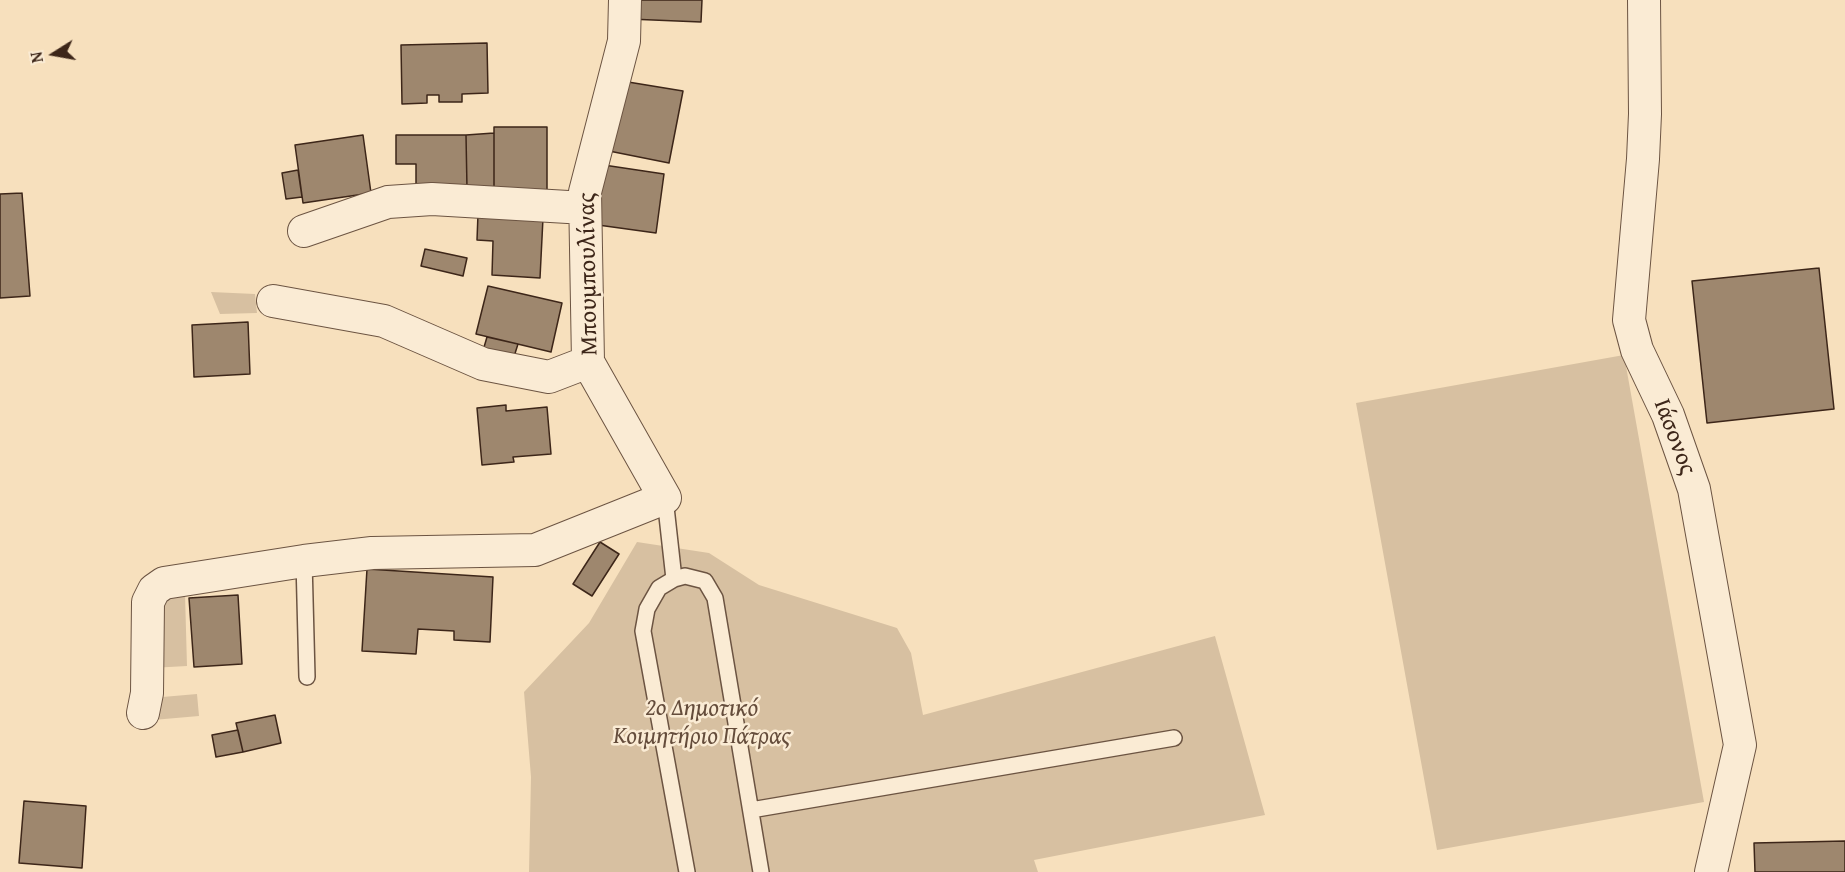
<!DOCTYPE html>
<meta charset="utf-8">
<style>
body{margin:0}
#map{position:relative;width:1845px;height:872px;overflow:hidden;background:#f7e0bd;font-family:"Gentium Book Plus",serif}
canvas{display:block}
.north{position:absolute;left:24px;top:24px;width:60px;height:60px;-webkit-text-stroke:4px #faebd4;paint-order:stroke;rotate:259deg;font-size:16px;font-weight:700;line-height:24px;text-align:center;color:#3d2619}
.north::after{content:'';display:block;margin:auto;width:21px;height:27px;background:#3d2619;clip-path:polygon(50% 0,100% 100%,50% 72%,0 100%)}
</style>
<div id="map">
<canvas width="1845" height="872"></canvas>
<div class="north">N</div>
</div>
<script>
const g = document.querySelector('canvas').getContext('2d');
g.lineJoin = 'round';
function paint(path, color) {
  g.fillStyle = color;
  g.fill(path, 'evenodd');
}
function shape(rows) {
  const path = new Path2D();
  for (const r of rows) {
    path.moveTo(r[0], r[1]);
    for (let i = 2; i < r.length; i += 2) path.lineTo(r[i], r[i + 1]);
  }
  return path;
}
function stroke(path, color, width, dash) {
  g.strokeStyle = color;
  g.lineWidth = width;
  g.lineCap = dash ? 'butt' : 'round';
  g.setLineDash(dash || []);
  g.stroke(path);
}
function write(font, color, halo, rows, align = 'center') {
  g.font = font + ' "Gentium Book Plus",serif';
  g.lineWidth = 5;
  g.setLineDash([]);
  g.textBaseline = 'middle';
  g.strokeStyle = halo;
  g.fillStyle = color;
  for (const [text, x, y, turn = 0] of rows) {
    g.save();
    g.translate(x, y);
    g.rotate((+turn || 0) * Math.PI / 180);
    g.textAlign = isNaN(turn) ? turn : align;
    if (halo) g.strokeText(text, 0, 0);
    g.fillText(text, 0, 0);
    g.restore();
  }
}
paint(shape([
 [211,292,255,294,257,313,220,314],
 [1624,355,1704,802,1437,850,1356,403],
 [637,542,709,553,759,585,897,628,911,653,923,715,1215,636,1265,815,1034,860,1038,872,529,872,531,777,524,692,589,623],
 [185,594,187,666,151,668,150,616,167,595],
 [197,694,199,716,153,720,151,698]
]), '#d7c0a1');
const building = shape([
 [630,0,702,0,701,22,629,19,630,0],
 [487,43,488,93,462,94,462,102,439,102,439,95,427,95,427,103,402,104,401,45,487,43],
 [622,81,683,91,669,163,604,150,622,81],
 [494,127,547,127,547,196,494,190,494,127],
 [494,133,494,190,467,189,466,135,494,133],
 [363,135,371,193,303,203,295,145,363,135],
 [396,135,466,135,467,189,416,189,416,164,396,164,396,135],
 [597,164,664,174,656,233,598,225,601,202,593,194,597,164],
 [298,170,302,197,286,199,282,173,298,170],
 [22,193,30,296,0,298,0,194,22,193],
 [478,214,543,218,540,278,492,275,493,241,477,240,478,214],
 [425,249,467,258,463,276,421,266,425,249],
 [1819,268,1834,409,1707,423,1692,281,1819,268],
 [488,286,562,303,551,352,476,334,488,286],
 [248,322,250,374,194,377,192,325,248,322],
 [487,337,518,344,512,363,482,354,487,337],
 [506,405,506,411,547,407,551,454,513,457,514,462,482,465,477,408,506,405],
 [600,542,619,554,592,596,573,584,600,542],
 [367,569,493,577,490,642,454,640,454,631,418,629,416,654,362,651,367,569],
 [238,595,242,664,194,667,189,598,238,595],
 [275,715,281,743,243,752,236,723,275,715],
 [238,730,243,752,216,757,212,735,238,730],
 [24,801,86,806,82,868,19,863,24,801],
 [1845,841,1845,872,1755,872,1754,843,1845,841]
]);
paint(building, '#9e876e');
stroke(building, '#3d2619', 1.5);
const service = shape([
 [665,498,674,579,659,588,647,609,643,631,687,872],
 [304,561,307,677],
 [674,579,685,576,705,581,715,598,761,872],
 [751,810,1174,738]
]);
const minor = shape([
 [1644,0,1645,114,1643,159,1629,320,1637,350,1668,415,1694,489,1740,745,1711,872],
 [304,231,388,202,432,199,585,208],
 [273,301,384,321,483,364,549,377,588,362],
 [143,713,147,693,148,602,154,590,164,583,304,561,372,553,535,550,665,498,588,362,585,192,624,41,625,0]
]);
stroke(service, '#6c5442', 18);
stroke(minor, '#6c5442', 34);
stroke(service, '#faebd4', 15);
stroke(minor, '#faebd4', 32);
write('24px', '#3d2619', '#faebd4', [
 ["Μπουμπουλίνας",589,274,-91],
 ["Ιάσονος",1674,437,69]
]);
write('italic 24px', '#644c3b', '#faebd4', [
 ["2o Δημοτικό",702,709],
 ["Κοιμητήριο Πάτρας",702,737]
]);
</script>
